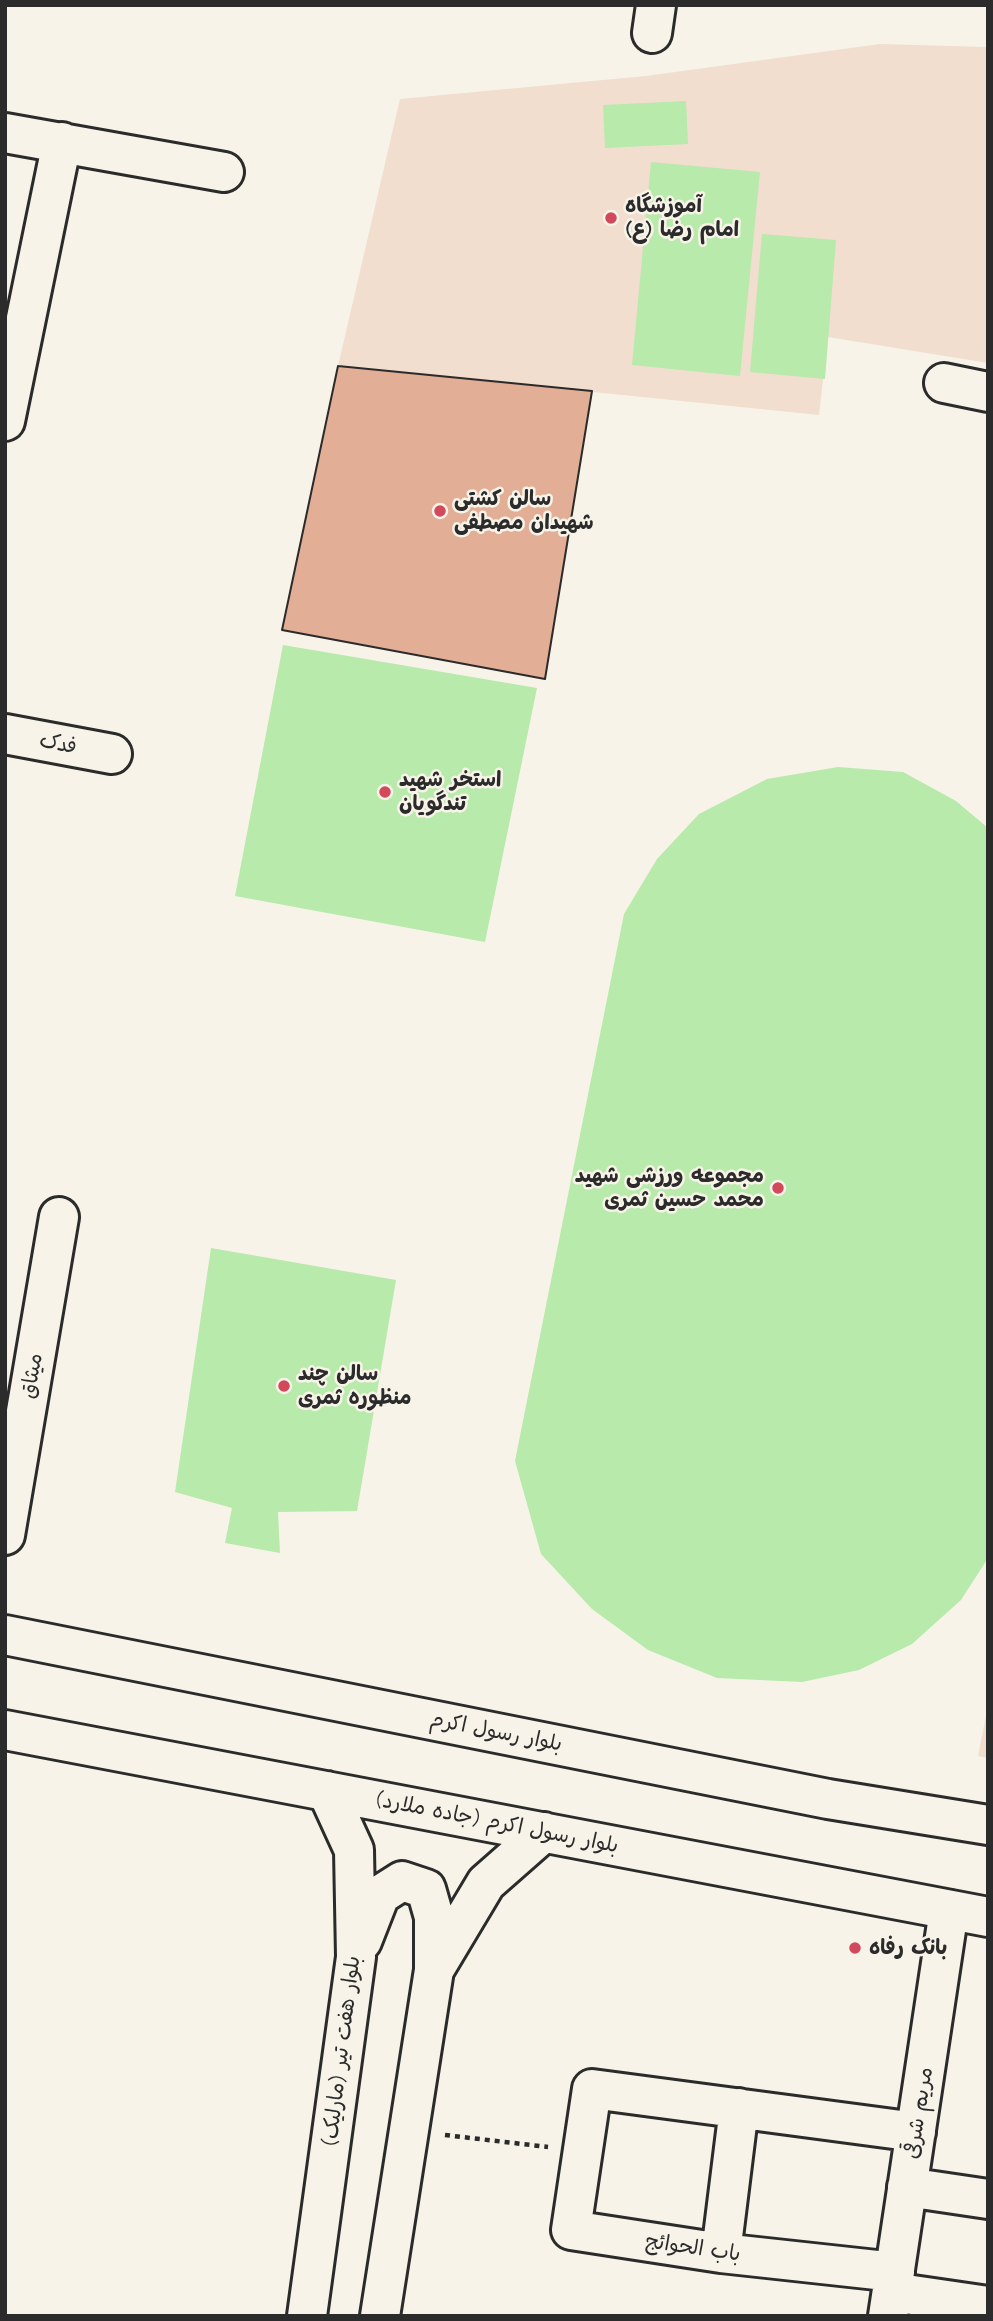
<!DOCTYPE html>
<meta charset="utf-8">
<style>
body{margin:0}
#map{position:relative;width:993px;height:2321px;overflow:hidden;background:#f7f3e8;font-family:"Comic Neue",sans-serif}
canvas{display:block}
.frame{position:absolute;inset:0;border:7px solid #2b2b2b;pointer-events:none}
</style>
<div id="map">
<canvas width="993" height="2321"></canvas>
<div class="frame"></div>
</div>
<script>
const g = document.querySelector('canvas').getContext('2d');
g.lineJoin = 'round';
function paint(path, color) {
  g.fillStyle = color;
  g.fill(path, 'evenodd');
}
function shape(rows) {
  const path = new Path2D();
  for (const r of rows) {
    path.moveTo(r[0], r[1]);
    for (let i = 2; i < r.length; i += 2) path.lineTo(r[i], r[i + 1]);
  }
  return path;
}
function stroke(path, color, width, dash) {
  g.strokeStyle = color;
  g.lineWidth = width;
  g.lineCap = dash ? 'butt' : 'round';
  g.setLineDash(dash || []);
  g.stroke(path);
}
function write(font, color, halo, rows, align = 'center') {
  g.font = font + ' "Comic Neue","Playpen Sans Arabic",sans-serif';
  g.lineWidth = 5;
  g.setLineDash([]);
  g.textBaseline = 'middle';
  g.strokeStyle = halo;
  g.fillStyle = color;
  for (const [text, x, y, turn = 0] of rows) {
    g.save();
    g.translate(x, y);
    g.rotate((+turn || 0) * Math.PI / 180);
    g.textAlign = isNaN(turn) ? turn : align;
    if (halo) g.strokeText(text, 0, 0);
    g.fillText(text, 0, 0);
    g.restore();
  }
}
paint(shape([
 [880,44,988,47,988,363,828,337,819,415,338,366,400,99,646,76],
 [988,1706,988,1758,978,1756]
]), '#f1decf');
paint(shape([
 [686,101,688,144,605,148,603,105],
 [651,162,760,172,740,376,632,365],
 [762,234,836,240,825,379,750,372],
 [283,645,537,688,485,942,235,896],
 [838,767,903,772,956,801,988,828,988,1558,961,1600,912,1644,859,1670,802,1682,717,1678,648,1650,592,1609,541,1554,515,1461,624,914,657,859,699,814,767,779],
 [211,1248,396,1280,357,1511,278,1512,280,1553,225,1543,232,1508,175,1492]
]), '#b7eaab');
const building = shape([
 [338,366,592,391,545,679,282,630,338,366]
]);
paint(building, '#e2ae96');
stroke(building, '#2b2b2b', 2);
const minor = shape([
 [652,33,656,5],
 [5,133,224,172],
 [944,383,988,392],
 [5,421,62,142],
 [5,734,112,754],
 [5,1535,59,1217],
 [907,2187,988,2199],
 [721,2253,739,2108],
 [895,2272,721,2253,571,2230,592,2089,916,2132],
 [892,2292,988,2306],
 [888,2316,949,1910]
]);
const major = shape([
 [5,1635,828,1799,988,1825],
 [5,1730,988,1917],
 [362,1941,380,1895,402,1881,426,1889,434,1917,434,1970],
 [307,2316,356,1957,354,1850,327,1791],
 [380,2316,434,1970,486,1883,544,1832]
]);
stroke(minor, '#2b2b2b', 44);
stroke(major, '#2b2b2b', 44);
stroke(shape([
 [445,2135,548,2147]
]), '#2b2b2b', 4.5, [5, 5]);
stroke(minor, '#f7f3e8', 38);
stroke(major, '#f7f3e8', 38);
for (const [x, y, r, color] of [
 [611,218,7,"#d1495b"],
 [440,511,7,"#d1495b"],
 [385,792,7,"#d1495b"],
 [778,1188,7,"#d1495b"],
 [284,1386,7,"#d1495b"],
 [855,1948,7,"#d1495b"]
]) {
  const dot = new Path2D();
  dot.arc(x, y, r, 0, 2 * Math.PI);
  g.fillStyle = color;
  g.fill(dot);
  stroke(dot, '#f7f3e8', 2.5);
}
write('bold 21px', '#2b2b2b', '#f7f3e8', [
 ["آموزشگاه",625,206],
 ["امام رضا (ع)",625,230],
 ["سالن کشتی",454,499],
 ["شهیدان مصطفی",454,523],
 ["استخر شهید",399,780],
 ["تندگویان",399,804],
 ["مجموعه ورزشی شهید",764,1176,"right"],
 ["محمد حسین ثمری",764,1200,"right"],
 ["سالن چند",298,1374],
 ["منظوره ثمری",298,1398],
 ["بانک رفاه",869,1948]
], 'left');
write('21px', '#2b2b2b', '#f7f3e8', [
 ["فدک",58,744,11],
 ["میثاق",32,1376,-80],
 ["بلوار رسول اکرم",496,1732,11],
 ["بلوار رسول اکرم (جاده ملارد)",497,1823,11],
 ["بلوار هفت تیر (مارلیک)",342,2051,-83],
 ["مریم شرقی",919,2113,-81],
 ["باب الحوائج",693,2248,8]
]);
</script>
